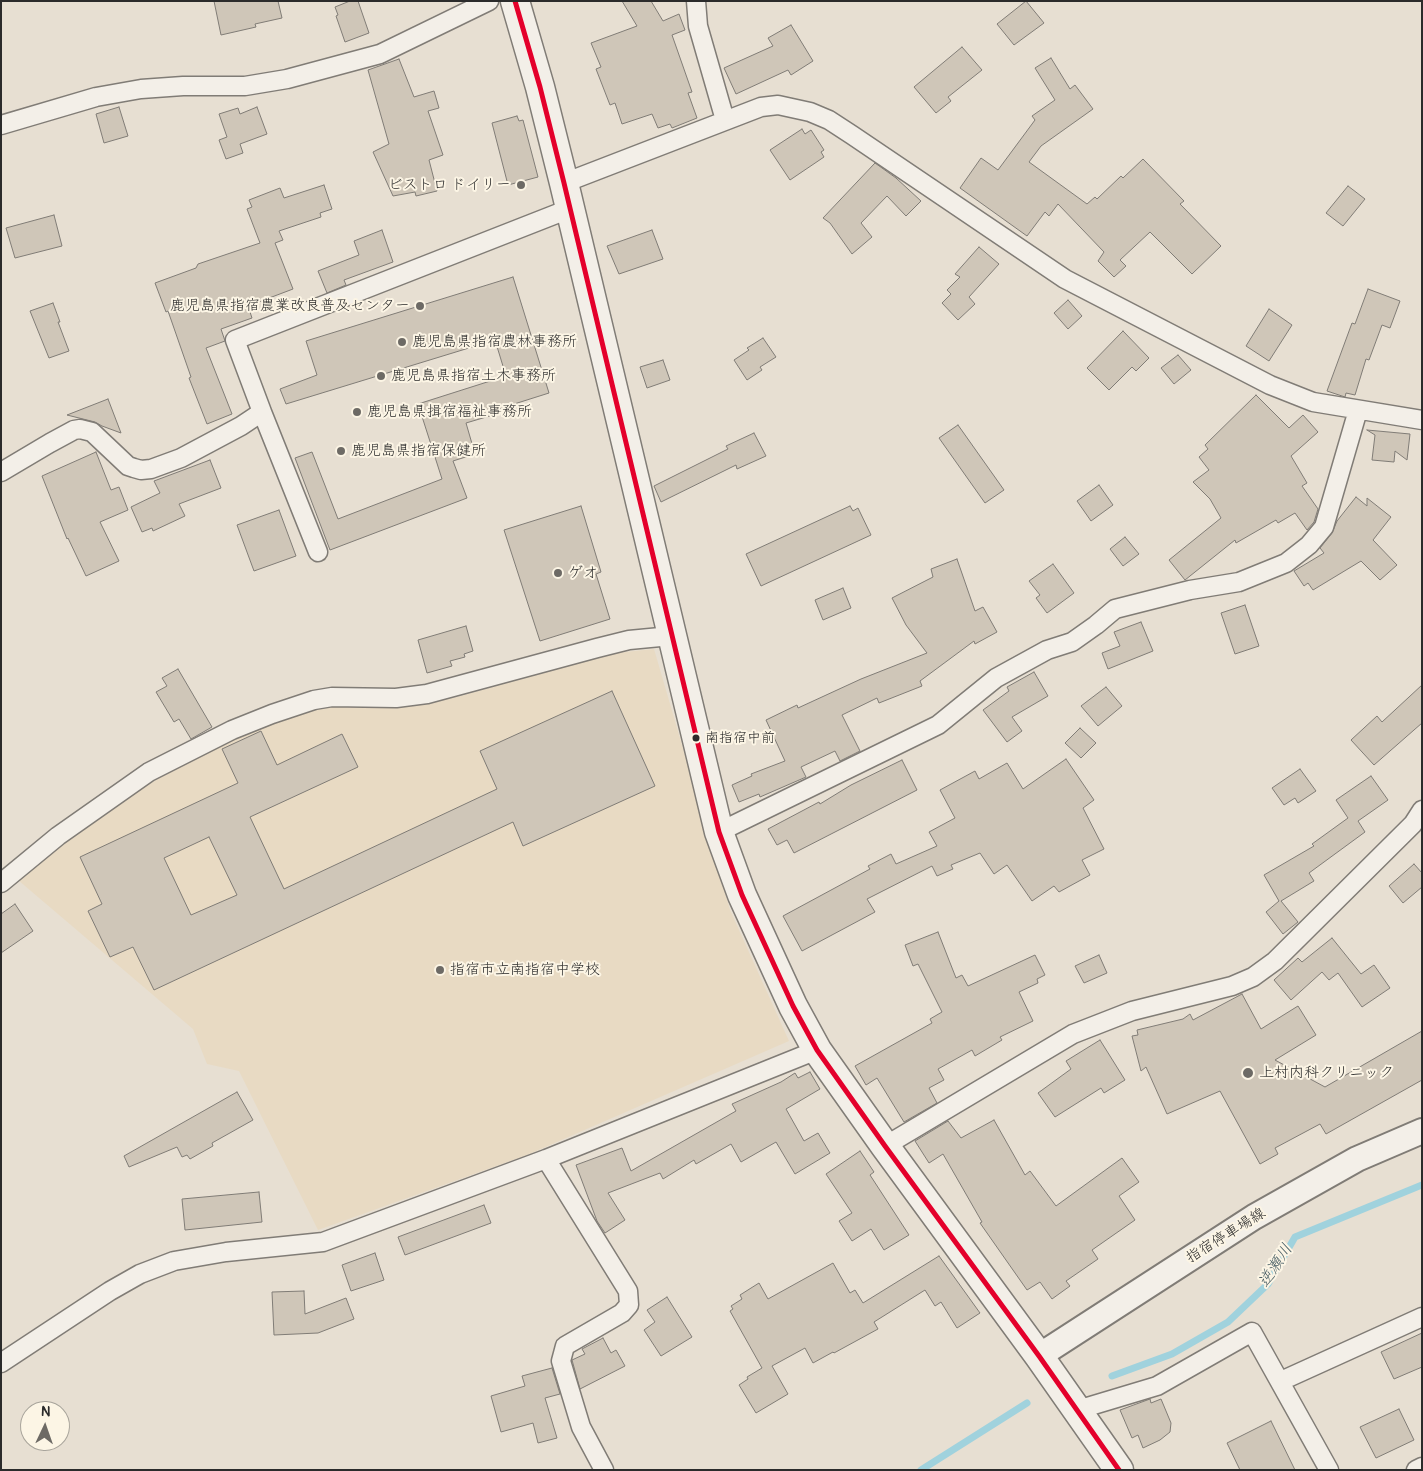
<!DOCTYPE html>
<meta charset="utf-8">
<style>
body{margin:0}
#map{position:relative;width:1423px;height:1471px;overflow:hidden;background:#e7dfd2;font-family:Pangolin,sans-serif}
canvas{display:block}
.frame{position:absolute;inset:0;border:2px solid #2b2b2b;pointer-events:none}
.north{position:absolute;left:20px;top:1401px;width:50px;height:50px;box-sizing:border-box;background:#fcf5e5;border:1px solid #a8a49b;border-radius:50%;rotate:3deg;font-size:14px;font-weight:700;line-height:20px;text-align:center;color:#2b2b2b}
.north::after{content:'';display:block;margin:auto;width:18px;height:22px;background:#6d6a65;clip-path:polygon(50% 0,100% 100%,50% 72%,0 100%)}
</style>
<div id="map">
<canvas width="1423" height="1471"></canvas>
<div class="frame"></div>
<div class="north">N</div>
</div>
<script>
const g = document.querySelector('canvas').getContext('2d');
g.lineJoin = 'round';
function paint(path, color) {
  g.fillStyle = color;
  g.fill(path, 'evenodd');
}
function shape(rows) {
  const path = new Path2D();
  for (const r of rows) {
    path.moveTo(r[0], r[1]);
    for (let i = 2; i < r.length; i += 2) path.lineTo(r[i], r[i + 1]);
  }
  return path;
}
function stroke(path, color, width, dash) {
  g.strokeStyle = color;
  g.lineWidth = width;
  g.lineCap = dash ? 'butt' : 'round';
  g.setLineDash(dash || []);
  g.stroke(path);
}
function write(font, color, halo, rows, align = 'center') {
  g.font = font + ' Pangolin,"Klee One",sans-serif';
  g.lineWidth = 4;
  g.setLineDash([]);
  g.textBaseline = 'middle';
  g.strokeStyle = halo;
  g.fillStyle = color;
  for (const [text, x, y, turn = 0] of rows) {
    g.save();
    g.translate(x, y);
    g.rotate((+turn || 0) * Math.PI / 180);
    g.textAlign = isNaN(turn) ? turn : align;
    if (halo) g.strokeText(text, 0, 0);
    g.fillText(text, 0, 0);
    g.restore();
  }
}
paint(shape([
 [654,649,730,910,789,1041,527,1155,318,1230,239,1071,207,1064,193,1029,18,880,68,841,135,792,205,752,259,728,331,705,392,707,422,704,457,697,615,653]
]), '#e8dac3');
stroke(shape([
 [1112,1376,1172,1354,1228,1322,1268,1284,1295,1237,1422,1185],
 [921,1470,1027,1403]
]), '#a0d2dd', 7);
const building = shape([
 [214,1,278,1,282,18,255,24,256,27,221,35,214,1],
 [350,1,358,1,369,33,345,42,336,16,338,15,335,7,350,1],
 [622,1,651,1,663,21,679,14,685,30,672,35,692,92,688,93,697,118,672,128,670,124,658,128,652,114,622,124,615,103,610,105,596,69,601,67,591,43,637,26,622,1],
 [1026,1,1044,23,1014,45,997,24,1026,1],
 [791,25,813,61,791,75,788,70,736,94,724,68,773,46,768,38,791,25],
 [962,47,982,70,948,97,951,101,936,113,914,87,962,47],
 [1051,58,1070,89,1075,85,1093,109,1041,146,1029,162,1087,204,1095,197,1097,199,1121,176,1123,178,1143,159,1184,201,1180,204,1221,246,1192,274,1150,232,1120,260,1126,266,1114,277,1098,261,1104,252,1058,204,1049,216,1045,212,1027,236,960,188,981,158,998,170,1035,120,1032,116,1055,100,1035,68,1051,58],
 [399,59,414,97,434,91,439,108,428,111,443,155,429,160,437,191,416,196,415,192,393,196,373,152,389,144,368,70,399,59],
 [119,107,128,136,104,143,96,114,119,107],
 [257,107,267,134,240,144,243,153,226,159,219,140,227,137,219,114,238,108,240,114,257,107],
 [517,116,519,121,523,120,538,177,508,185,492,123,517,116],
 [802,129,805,134,811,130,824,150,821,152,824,157,790,180,770,150,802,129],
 [875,163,896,178,921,201,906,216,887,196,861,223,872,237,852,254,830,223,823,218,875,163],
 [324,185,332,209,320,213,321,217,279,231,283,240,275,243,293,289,248,306,252,318,221,329,225,341,206,348,232,414,207,424,189,378,191,377,168,311,166,312,155,283,196,268,198,264,260,243,247,209,252,207,249,200,280,188,284,198,324,185],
 [1348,186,1365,199,1343,226,1326,213,1348,186],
 [54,215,62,246,15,258,6,228,54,215],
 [382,230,393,262,344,280,346,285,327,293,318,271,359,255,354,241,382,230],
 [652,230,663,259,619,274,607,246,652,230],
 [979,247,999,264,969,297,975,304,958,320,942,303,951,294,947,290,960,277,955,274,979,247],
 [513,277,549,393,492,411,493,415,466,423,475,454,453,461,467,498,330,550,295,458,312,452,338,519,442,479,418,404,506,376,495,340,286,404,280,389,317,375,306,341,513,277],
 [1368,289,1400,301,1390,328,1382,325,1369,360,1366,359,1355,395,1346,393,1345,397,1327,391,1352,323,1355,324,1368,289],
 [1068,300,1082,316,1068,329,1054,313,1068,300],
 [53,303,60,322,58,322,69,351,49,358,30,311,53,303],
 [1269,309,1292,325,1269,361,1246,346,1269,309],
 [1123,331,1149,358,1136,371,1132,367,1109,390,1087,368,1123,331],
 [763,338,776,357,760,367,762,370,747,380,734,360,749,350,747,348,763,338],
 [1178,355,1191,370,1174,384,1161,368,1178,355],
 [663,360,670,380,647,388,640,367,663,360],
 [1256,395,1289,428,1303,415,1318,432,1291,456,1307,483,1302,486,1318,509,1314,522,1307,530,1295,513,1278,523,1276,520,1236,543,1235,540,1185,580,1169,560,1221,518,1210,499,1193,482,1209,470,1199,457,1208,449,1205,445,1256,395],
 [108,399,121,433,102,426,95,422,67,415,108,399],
 [958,425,1004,490,985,503,939,438,958,425],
 [1367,430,1410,434,1407,460,1395,451,1394,462,1372,460,1375,435,1367,430],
 [754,433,766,456,737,469,736,465,661,502,654,486,728,449,726,446,754,433],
 [96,452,111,490,119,487,128,510,100,522,119,561,86,576,68,538,67,539,42,476,96,452],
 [210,460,221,488,179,504,185,516,153,531,152,528,142,532,131,507,160,493,154,481,210,460],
 [1099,485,1113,505,1091,521,1077,501,1099,485],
 [1356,497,1367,506,1367,498,1391,517,1373,540,1397,565,1380,580,1361,561,1313,590,1308,583,1304,586,1294,571,1324,553,1320,548,1332,533,1337,521,1356,497],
 [581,506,601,572,596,574,610,619,540,641,504,530,581,506],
 [850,506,853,511,858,508,871,535,761,586,746,554,850,506],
 [279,510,296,556,254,571,237,525,279,510],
 [1125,537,1139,554,1123,566,1110,549,1125,537],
 [957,559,975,611,983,607,997,632,975,644,974,641,920,681,922,686,879,703,877,698,842,715,860,751,840,761,835,751,801,767,806,777,760,797,759,794,739,802,732,785,752,776,751,774,785,761,766,720,797,705,798,708,861,679,927,653,906,625,892,598,933,577,931,569,957,559],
 [1053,564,1074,593,1047,613,1036,598,1040,595,1029,581,1053,564],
 [843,588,851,608,823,620,815,600,843,588],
 [1245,605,1259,646,1235,654,1221,613,1245,605],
 [1141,622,1153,651,1108,669,1102,653,1120,646,1114,632,1141,622],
 [466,626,473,651,464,654,465,657,450,661,452,666,427,673,418,640,466,626],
 [178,669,212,727,191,739,179,719,174,722,156,692,167,686,162,678,178,669],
 [1034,672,1048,696,1012,717,1022,731,1007,742,983,710,1009,691,1007,687,1034,672],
 [1422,685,1422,723,1374,765,1351,740,1377,716,1382,722,1422,685],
 [1106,687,1122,706,1098,726,1081,706,1106,687],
 [612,691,655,786,523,846,513,822,154,990,133,947,110,957,88,911,102,904,80,857,238,783,222,749,261,731,277,765,342,734,358,767,250,817,284,889,497,789,480,751,612,691],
 [209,837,237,895,191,915,164,858,209,837],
 [1080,728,1096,743,1081,758,1065,743,1080,728],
 [1066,759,1094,800,1083,808,1104,849,1082,860,1090,875,1059,892,1054,886,1032,901,1007,865,994,874,980,853,951,865,953,869,937,876,932,866,867,899,875,912,802,951,783,916,870,869,868,866,891,854,896,864,937,846,929,832,955,818,940,790,975,771,979,779,1007,763,1023,789,1066,759],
 [902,760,917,790,794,853,787,840,777,845,768,829,819,802,820,804,851,785,902,760],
 [1300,769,1316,791,1298,803,1295,798,1284,805,1272,788,1300,769],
 [1371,776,1388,800,1358,821,1365,832,1309,873,1314,881,1281,901,1298,922,1283,934,1266,912,1279,901,1264,875,1314,846,1312,844,1348,818,1336,800,1371,776],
 [1414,864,1422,873,1422,887,1403,903,1389,886,1414,864],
 [15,904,33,931,1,953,1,914,15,904],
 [938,932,956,978,962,975,968,986,1035,955,1045,975,1037,979,1038,983,1019,992,1033,1021,1000,1037,1002,1040,975,1056,972,1050,938,1069,944,1080,929,1088,937,1103,904,1122,877,1078,866,1085,855,1066,932,1023,930,1019,942,1012,918,964,913,966,905,945,938,932],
 [1332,938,1361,974,1374,965,1390,988,1362,1007,1338,973,1329,980,1322,972,1291,1000,1274,980,1298,958,1302,962,1332,938],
 [1099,955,1107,973,1084,983,1075,966,1099,955],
 [1242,994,1261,1029,1298,1006,1316,1035,1275,1060,1325,1087,1422,1031,1422,1080,1326,1134,1320,1124,1275,1148,1278,1154,1260,1164,1220,1091,1167,1114,1146,1067,1141,1071,1132,1036,1138,1035,1137,1030,1183,1019,1190,1014,1193,1020,1242,994],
 [1100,1040,1125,1080,1104,1093,1101,1088,1055,1117,1038,1093,1071,1069,1066,1061,1100,1040],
 [810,1072,820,1089,786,1109,804,1141,818,1133,830,1153,795,1174,776,1142,741,1162,731,1144,696,1164,694,1160,663,1179,660,1173,608,1193,625,1220,605,1233,597,1221,576,1165,622,1148,631,1171,736,1111,732,1104,781,1082,795,1073,798,1078,810,1072],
 [237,1092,253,1120,212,1143,213,1146,190,1159,187,1155,182,1157,177,1147,129,1167,124,1156,237,1092],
 [994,1120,1025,1175,1030,1171,1056,1206,1122,1158,1139,1182,1119,1196,1135,1220,1092,1250,1098,1259,1066,1281,1070,1286,1052,1299,1040,1282,1027,1290,980,1223,982,1222,943,1154,929,1163,915,1141,948,1121,961,1138,994,1120],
 [860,1151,874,1172,870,1175,909,1235,884,1250,871,1229,852,1241,839,1221,852,1213,826,1174,860,1151],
 [259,1192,262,1222,185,1230,182,1199,259,1192],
 [484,1205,491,1223,405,1255,398,1237,484,1205],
 [375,1253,384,1280,351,1291,342,1265,375,1253],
 [939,1256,980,1313,957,1328,941,1302,935,1306,925,1290,874,1322,878,1329,834,1353,833,1352,813,1363,805,1348,772,1366,788,1394,756,1413,739,1385,748,1379,747,1377,762,1368,730,1311,733,1309,731,1306,742,1299,740,1295,759,1283,768,1299,833,1263,850,1293,855,1290,863,1303,939,1256],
 [304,1291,305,1314,346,1298,354,1319,318,1333,274,1335,272,1292,304,1291],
 [667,1297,692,1337,661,1356,644,1330,655,1322,647,1310,667,1297],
 [1422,1333,1422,1367,1394,1379,1381,1352,1422,1333],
 [603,1338,611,1353,616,1350,625,1366,580,1389,572,1360,585,1354,582,1349,603,1338],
 [552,1368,560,1394,545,1398,557,1438,538,1443,533,1423,501,1432,491,1396,525,1386,522,1376,552,1368],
 [1150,1399,1151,1403,1161,1399,1171,1423,1170,1432,1160,1440,1143,1448,1138,1435,1132,1438,1120,1410,1150,1399],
 [1399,1409,1414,1440,1376,1458,1360,1427,1399,1409],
 [1271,1421,1295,1470,1240,1470,1227,1443,1271,1421]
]);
paint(building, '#cfc6b8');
stroke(building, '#807c76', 1);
const minor = shape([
 [696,1,698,26,725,120],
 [1,125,96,97,141,89,183,86,245,86,287,79,380,54,489,1],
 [564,183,761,107,778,105,810,112,829,120,852,135,1065,279,1270,385,1313,402,1422,420],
 [262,412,318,552],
 [1,472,50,443,74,430,80,429,92,432,128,466,134,468,141,470,151,469,181,458,241,426,262,412,235,340,569,209],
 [719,832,938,725,996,678,1047,650,1072,642,1096,625,1115,609,1190,590,1239,582,1286,563,1309,545,1324,527,1358,410],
 [1,883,58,836,149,772,232,730,272,714,314,700,332,697,396,698,427,694,597,648,629,640,671,636],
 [885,1146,1073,1034,1132,1011,1232,986,1253,977,1275,961,1413,824,1422,810],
 [546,1159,628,1291,629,1305,622,1313,565,1346,561,1361,581,1427,604,1470],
 [1,1363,110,1291,140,1274,174,1261,226,1252,323,1242,546,1159,817,1050],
 [1281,1381,1422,1317],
 [1077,1410,1157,1386,1252,1332,1329,1470],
 [1416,1470,1422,1467]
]);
const secondary = shape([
 [1039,1356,1254,1217,1357,1159,1422,1131]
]);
const trunk = shape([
 [515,1,540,87,564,183,719,832,742,895,793,1006,817,1050,885,1146,1039,1356,1119,1470]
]);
stroke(minor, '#807c76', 21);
stroke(secondary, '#807c76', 28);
stroke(trunk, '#807c76', 31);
stroke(minor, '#f3efe8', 18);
stroke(secondary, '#f3efe8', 24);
stroke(trunk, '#f3efe8', 28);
stroke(shape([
 [515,1,540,87,564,183,719,832,742,895,793,1006,817,1050,885,1146,1039,1356,1119,1470]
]), '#e4002b', 5);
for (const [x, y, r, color] of [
 [521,185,5,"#6d6a65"],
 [420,306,5,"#6d6a65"],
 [402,342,5,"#6d6a65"],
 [381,376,5,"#6d6a65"],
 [357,412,5,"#6d6a65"],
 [341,451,5,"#6d6a65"],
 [558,573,5,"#6d6a65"],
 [696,738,4.5,"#2b2b2b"],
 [440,970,5,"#6d6a65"],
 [1248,1073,6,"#6d6a65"]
]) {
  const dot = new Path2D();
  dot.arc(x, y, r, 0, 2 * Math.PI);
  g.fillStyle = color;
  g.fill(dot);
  stroke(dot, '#fcf5e5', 2);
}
write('14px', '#2b2b2b', '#fcf5e5', [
 ["南指宿中前",705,738]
], 'left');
write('15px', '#2b2b2b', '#fcf5e5', [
 ["ビストロ ドイリー",511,185,"right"],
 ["鹿児島県指宿農業改良普及センター",410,306,"right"],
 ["鹿児島県指宿農林事務所",412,342],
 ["鹿児島県指宿土木事務所",391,376],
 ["鹿児島県揖宿福祉事務所",367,412],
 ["鹿児島県指宿保健所",351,451],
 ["ゲオ",568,573],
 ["指宿市立南指宿中学校",450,970],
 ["上村内科クリニック",1259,1073]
], 'left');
write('15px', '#2b2b2b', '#fcf5e5', [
 ["指宿停車場線",1226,1236,-32]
]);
write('italic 16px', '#455b62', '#fcf5e5', [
 ["逆瀬川",1276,1266,-57]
]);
</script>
